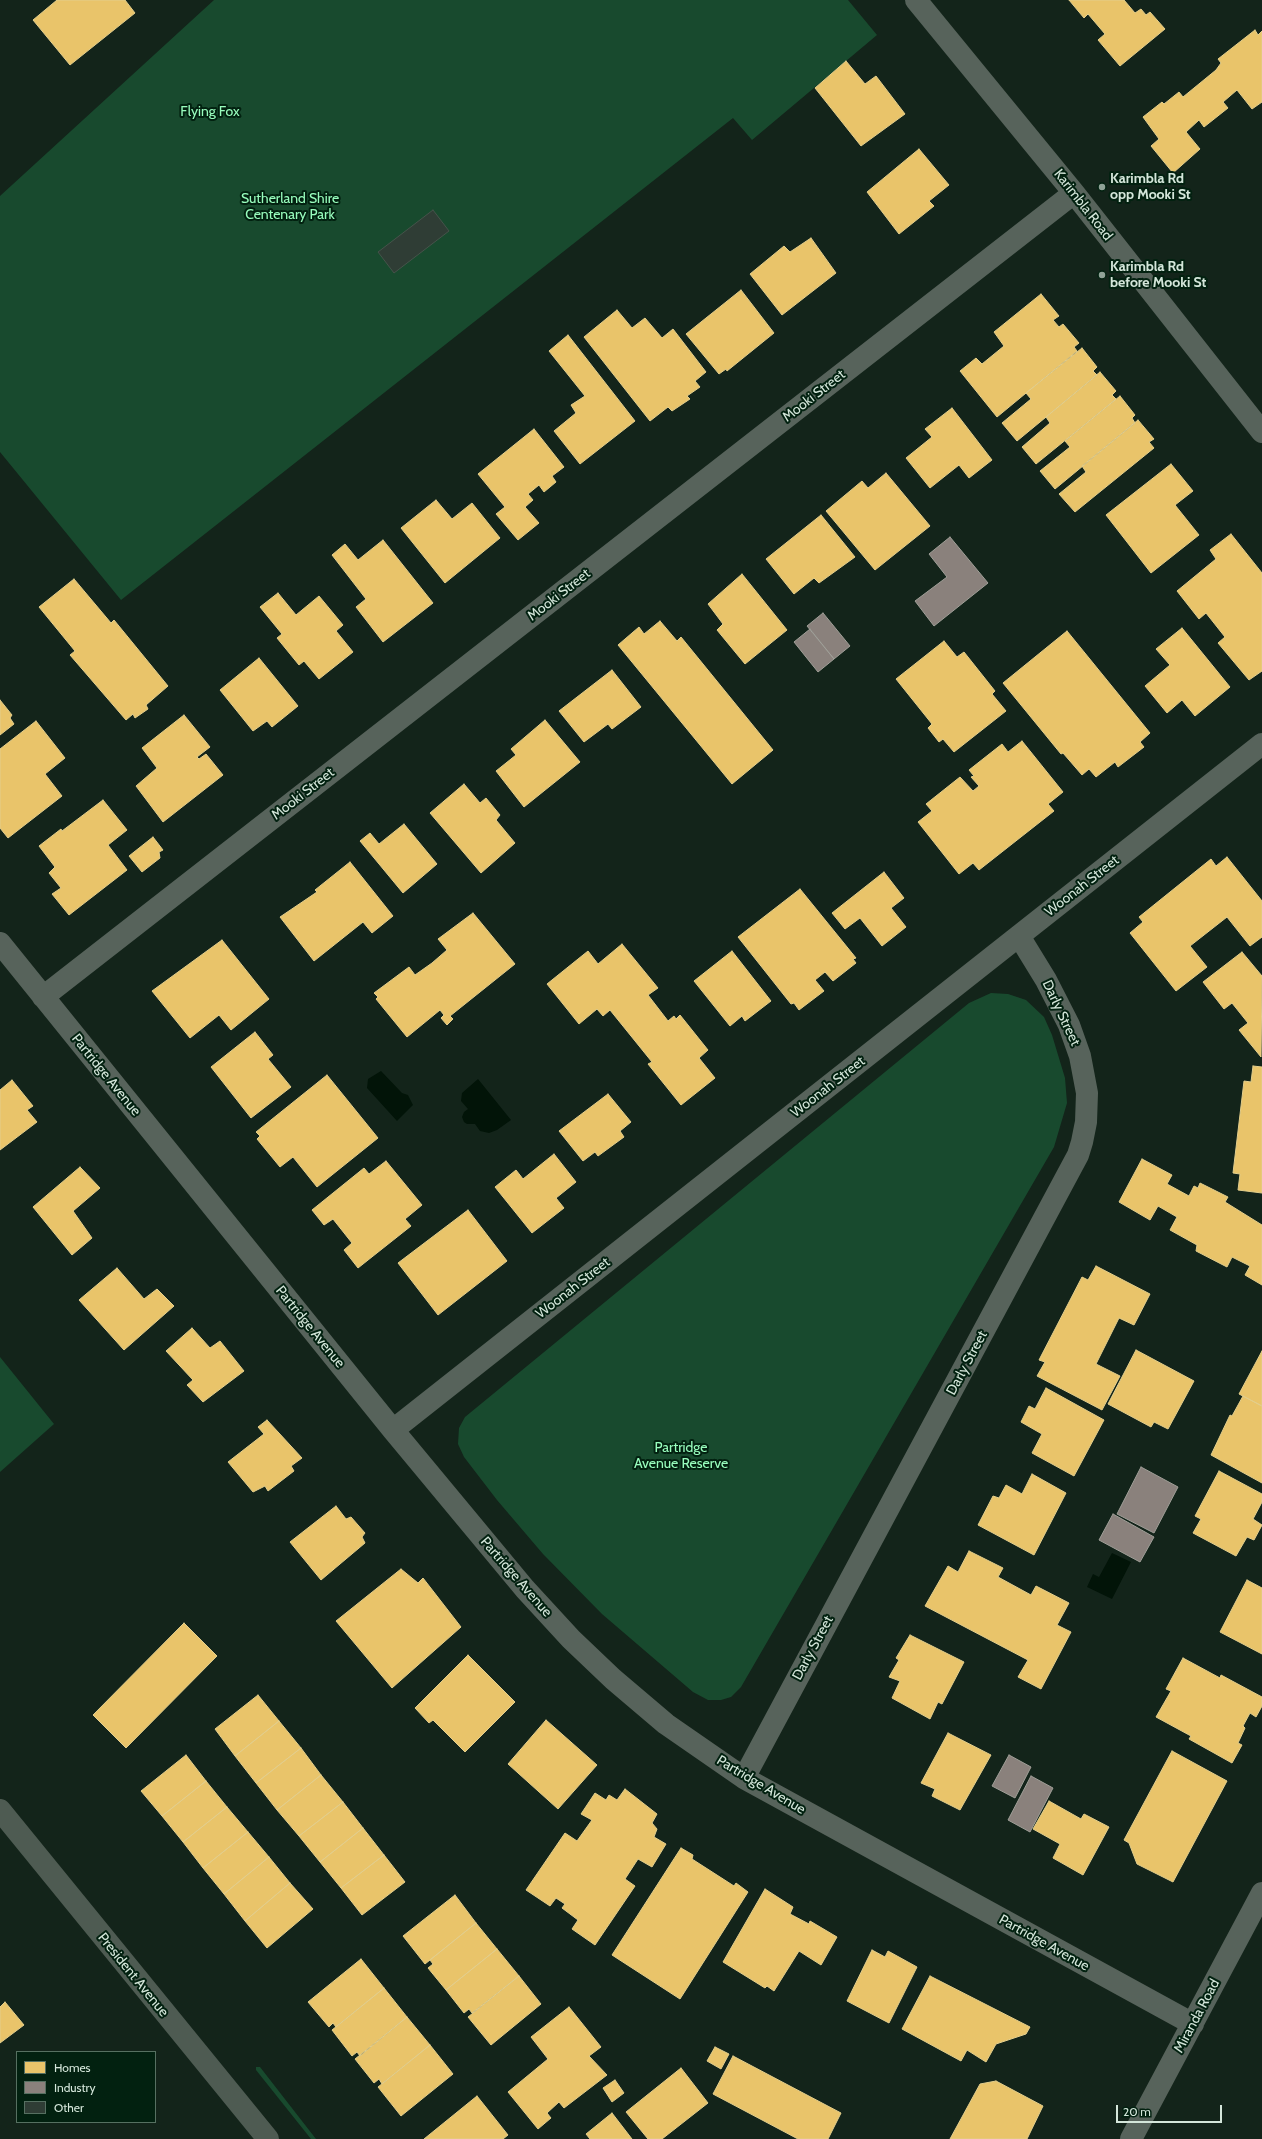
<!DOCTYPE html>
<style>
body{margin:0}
#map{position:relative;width:1262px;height:2139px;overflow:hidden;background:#13241a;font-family:Cabin,sans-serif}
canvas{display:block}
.legend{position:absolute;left:16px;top:2051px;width:140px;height:72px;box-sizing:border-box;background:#022110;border:1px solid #567061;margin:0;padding:5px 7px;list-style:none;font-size:12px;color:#d4e6da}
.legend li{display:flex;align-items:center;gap:8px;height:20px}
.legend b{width:20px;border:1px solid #567061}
.scale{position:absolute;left:1116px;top:2105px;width:106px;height:18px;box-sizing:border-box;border:2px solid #d4e6da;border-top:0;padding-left:5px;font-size:12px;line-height:14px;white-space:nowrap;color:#d4e6da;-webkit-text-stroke:3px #022110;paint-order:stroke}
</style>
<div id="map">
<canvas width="1262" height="2139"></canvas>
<ul class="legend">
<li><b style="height:11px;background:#e9c46a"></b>Homes</li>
<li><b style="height:11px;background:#8a817c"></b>Industry</li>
<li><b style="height:11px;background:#2f3d35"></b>Other</li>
</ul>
<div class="scale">20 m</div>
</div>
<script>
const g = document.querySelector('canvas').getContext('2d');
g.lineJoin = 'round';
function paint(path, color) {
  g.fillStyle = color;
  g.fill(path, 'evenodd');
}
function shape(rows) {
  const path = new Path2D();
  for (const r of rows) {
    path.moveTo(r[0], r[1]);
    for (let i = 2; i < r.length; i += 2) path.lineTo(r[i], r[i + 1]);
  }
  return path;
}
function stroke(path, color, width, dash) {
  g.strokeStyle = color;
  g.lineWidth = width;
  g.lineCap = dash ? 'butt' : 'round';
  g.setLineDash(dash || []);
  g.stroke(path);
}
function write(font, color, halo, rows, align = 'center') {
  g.font = font + ' Cabin,sans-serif';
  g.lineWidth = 4;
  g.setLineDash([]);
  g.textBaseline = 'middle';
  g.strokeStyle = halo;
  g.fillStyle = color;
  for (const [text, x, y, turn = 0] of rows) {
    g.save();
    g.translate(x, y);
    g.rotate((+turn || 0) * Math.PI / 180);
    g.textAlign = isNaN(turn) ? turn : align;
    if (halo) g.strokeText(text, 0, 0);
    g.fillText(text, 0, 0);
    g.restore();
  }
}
paint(shape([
 [214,0,848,0,877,35,752,140,733,118,121,600,0,452,0,196],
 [991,993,1008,994,1026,1000,1044,1017,1052,1035,1065,1078,1067,1103,1054,1147,741,1687,731,1697,721,1700,708,1700,693,1692,602,1614,543,1554,497,1500,464,1457,458,1444,459,1428,465,1417,969,1003],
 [0,1357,54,1424,0,1472],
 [256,2067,260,2067,316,2139,311,2139,256,2070]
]), '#184a2e');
paint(shape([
 [381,1071,402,1093,408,1095,413,1105,397,1121,367,1088,368,1079],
 [478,1079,511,1120,497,1130,489,1133,480,1131,475,1124,467,1124,464,1122,462,1117,464,1112,468,1109,461,1101,462,1093],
 [1112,1553,1131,1562,1112,1599,1087,1587,1093,1574,1099,1577]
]), '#021408');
const homes = shape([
 [57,0,125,0,135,13,70,65,33,20,57,0],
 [1069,0,1124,0,1135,13,1141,9,1146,15,1150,12,1165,29,1120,66,1098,40,1105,34,1088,14,1084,18,1069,0],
 [1255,30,1258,35,1262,31,1262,102,1252,109,1237,90,1223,102,1228,108,1204,127,1199,120,1186,132,1200,149,1173,173,1151,146,1159,139,1143,117,1162,102,1164,104,1179,92,1183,97,1216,70,1221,63,1218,59,1255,30],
 [846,61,865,84,876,76,905,114,861,146,815,88,846,61],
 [919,149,949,185,929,201,934,206,899,234,867,192,919,149],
 [811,238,836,273,782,315,750,274,784,246,790,252,811,238],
 [741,290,774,333,727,371,726,369,719,374,686,334,741,290],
 [1041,294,1059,316,1053,320,1059,327,1063,324,1079,343,1074,347,1077,351,997,417,960,371,976,358,982,364,1004,346,994,332,1041,294],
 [617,310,632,328,645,318,662,338,673,329,706,372,695,381,700,387,687,396,690,399,672,411,668,407,650,421,584,337,617,310],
 [568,335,635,421,580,464,554,431,576,413,571,405,585,396,549,351,568,335],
 [1082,348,1097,367,1093,371,1097,375,1017,441,1002,423,1031,399,1026,393,1082,348],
 [1100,372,1116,391,1112,395,1116,399,1036,464,1022,447,1050,423,1046,417,1100,372],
 [1120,396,1135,415,1132,418,1135,423,1055,489,1040,471,1070,447,1065,441,1120,396],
 [952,408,992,460,969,478,959,465,930,488,906,458,932,437,925,429,952,408],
 [1138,420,1154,439,1149,442,1154,448,1075,512,1059,494,1086,472,1082,466,1138,420],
 [534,429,564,467,552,476,556,482,544,492,539,485,528,494,533,500,525,507,539,523,518,540,496,514,505,507,478,474,534,429],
 [1171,464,1193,491,1175,505,1199,535,1151,573,1106,515,1171,464],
 [886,473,930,526,875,570,826,511,862,481,868,488,886,473],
 [436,500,452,519,472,503,500,538,445,583,401,528,436,500],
 [821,515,855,557,819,583,814,578,794,594,766,559,821,515],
 [1231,534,1262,573,1262,671,1249,680,1218,643,1225,637,1206,613,1199,619,1177,591,1216,559,1210,550,1231,534],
 [383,540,433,603,383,642,356,607,366,599,332,555,345,544,358,560,383,540],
 [742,574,787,630,745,664,717,630,723,624,708,604,742,574],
 [74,579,111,623,114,620,168,686,146,705,148,709,135,718,133,714,126,720,70,655,75,651,39,607,74,579],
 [278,593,296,615,319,596,343,625,336,631,353,652,319,679,304,661,299,665,277,638,282,634,260,607,278,593],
 [660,621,677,641,681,637,773,750,732,784,618,645,639,627,644,634,660,621],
 [1182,628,1230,687,1195,716,1182,700,1167,713,1145,686,1170,665,1156,649,1182,628],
 [1067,631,1150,733,1140,742,1144,747,1118,767,1115,762,1096,777,1089,769,1082,775,1063,753,1061,754,1003,683,1067,631],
 [944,641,957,657,964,652,995,691,992,694,1006,711,954,752,943,739,939,742,928,728,932,724,896,679,944,641],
 [259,658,298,706,272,727,267,721,253,731,220,690,259,658],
 [612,670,641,707,612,729,608,724,584,742,559,711,612,670],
 [0,700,12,715,10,718,14,724,0,735,0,700],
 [184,715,210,747,197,757,199,759,206,754,223,775,163,822,136,786,157,768,142,748,184,715],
 [545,720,580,762,524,807,496,771,516,755,511,749,545,720],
 [36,721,65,758,45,774,62,796,8,838,0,828,0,749,36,721],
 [1022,741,1063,792,1048,804,1054,811,979,870,973,863,959,874,918,822,932,811,926,804,960,777,973,791,979,786,971,777,974,776,969,770,1002,744,1008,752,1022,741],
 [464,784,480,803,486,798,500,815,496,820,515,843,481,873,430,813,464,784],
 [103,800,127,830,108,845,127,870,69,915,52,894,61,888,49,873,55,867,39,846,61,829,62,831,103,800],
 [404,824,437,864,403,893,360,841,370,833,379,844,404,824],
 [153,837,163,850,159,852,160,858,142,872,129,856,153,837],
 [1227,857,1262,901,1262,937,1250,946,1227,917,1190,946,1207,967,1176,991,1130,933,1143,922,1139,917,1211,859,1216,866,1227,857],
 [350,862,393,916,372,933,363,922,314,961,280,917,317,892,315,890,350,862],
 [884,872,904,898,891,908,906,927,882,946,860,918,845,929,832,913,884,872],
 [800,889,856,958,853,959,856,963,833,981,825,972,815,980,824,991,799,1010,794,1003,791,1004,738,937,800,889],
 [473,913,515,964,450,1016,453,1019,447,1025,441,1018,444,1015,440,1010,407,1037,376,999,378,997,374,993,409,967,415,975,432,963,447,950,438,939,473,913],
 [222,940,269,999,231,1030,219,1015,190,1038,152,991,222,940],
 [622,944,658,988,648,995,668,1021,674,1016,676,1019,680,1015,708,1050,699,1058,715,1078,681,1105,648,1064,652,1062,610,1010,603,1016,597,1009,579,1024,547,984,588,951,598,964,622,944],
 [732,951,771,1001,745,1021,742,1016,730,1026,694,981,732,951],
 [1242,952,1262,976,1261,1057,1239,1030,1248,1023,1232,1003,1224,1009,1203,982,1242,952],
 [255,1032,273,1055,268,1059,291,1087,251,1118,211,1067,255,1032],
 [1253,1066,1262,1067,1262,1193,1238,1190,1240,1174,1233,1173,1244,1081,1251,1082,1253,1066],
 [327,1075,378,1138,317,1187,293,1157,280,1167,257,1139,260,1136,256,1132,327,1075],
 [12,1080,33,1106,27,1110,37,1122,0,1150,0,1090,12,1080],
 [608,1094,631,1122,620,1131,624,1137,598,1156,595,1152,583,1161,559,1131,608,1094],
 [554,1154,576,1182,556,1198,564,1208,532,1233,495,1187,516,1170,523,1179,554,1154],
 [1142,1159,1172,1175,1167,1184,1189,1196,1194,1186,1198,1188,1200,1183,1228,1197,1225,1202,1262,1225,1262,1285,1245,1275,1250,1266,1232,1257,1227,1267,1196,1251,1197,1245,1170,1230,1177,1217,1158,1206,1150,1220,1119,1202,1142,1159],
 [386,1161,422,1205,405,1219,411,1226,358,1268,344,1250,352,1243,333,1219,324,1225,312,1210,364,1168,369,1174,386,1161],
 [80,1167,100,1188,73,1211,92,1238,72,1255,33,1207,80,1167],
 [468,1210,507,1261,438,1315,398,1263,468,1210],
 [1096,1266,1150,1294,1134,1325,1119,1318,1096,1364,1120,1376,1102,1410,1037,1376,1045,1362,1039,1360,1082,1277,1088,1280,1096,1266],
 [117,1268,144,1299,157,1289,174,1306,124,1350,79,1300,117,1268],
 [192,1328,210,1348,220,1341,244,1371,203,1402,187,1385,193,1380,166,1351,192,1328],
 [1136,1350,1194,1381,1168,1429,1154,1422,1151,1427,1108,1404,1136,1350],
 [1262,1351,1262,1406,1239,1394,1262,1351],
 [1046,1388,1104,1420,1074,1476,1032,1453,1042,1434,1021,1422,1029,1406,1035,1409,1046,1388],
 [1243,1396,1262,1406,1262,1483,1211,1455,1230,1415,1232,1416,1243,1396],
 [267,1420,302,1458,291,1466,294,1471,268,1491,265,1486,253,1492,228,1462,264,1434,258,1427,267,1420],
 [1219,1471,1262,1494,1262,1502,1253,1519,1262,1525,1254,1540,1247,1537,1236,1556,1193,1533,1201,1519,1195,1516,1219,1471],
 [1032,1474,1066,1493,1034,1555,978,1525,993,1496,999,1498,1006,1485,1022,1494,1032,1474],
 [336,1506,346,1519,351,1517,365,1533,362,1537,365,1543,321,1580,290,1542,336,1506],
 [969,1551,1003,1568,998,1577,1031,1595,1036,1586,1069,1603,1057,1625,1071,1632,1041,1689,1018,1677,1028,1660,925,1606,948,1566,958,1572,969,1551],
 [401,1569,418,1583,423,1578,461,1627,392,1688,336,1621,401,1569],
 [1247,1580,1262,1588,1262,1654,1220,1632,1247,1580],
 [184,1623,217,1656,126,1748,93,1715,184,1623],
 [910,1635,964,1662,942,1704,938,1702,930,1719,892,1698,900,1681,889,1677,899,1660,896,1658,910,1635],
 [468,1655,515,1702,465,1752,433,1720,429,1723,415,1708,468,1655],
 [1183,1658,1220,1678,1221,1675,1262,1697,1262,1706,1256,1717,1250,1713,1243,1726,1245,1728,1238,1743,1242,1745,1232,1763,1189,1739,1191,1736,1156,1717,1171,1691,1166,1689,1183,1658],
 [258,1695,279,1721,235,1756,215,1729,258,1695],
 [546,1720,597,1765,558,1809,508,1764,546,1720],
 [279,1721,301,1748,256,1783,235,1756,279,1721],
 [948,1733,991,1755,960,1810,932,1796,935,1789,921,1783,948,1733],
 [301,1748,321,1775,277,1810,256,1783,301,1748],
 [1172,1751,1227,1781,1173,1882,1137,1864,1129,1843,1124,1840,1172,1751],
 [186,1755,206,1781,162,1816,141,1791,186,1755],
 [321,1775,343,1802,299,1836,277,1810,321,1775],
 [206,1781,227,1807,183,1842,162,1816,206,1781],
 [625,1789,657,1814,652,1823,657,1829,654,1837,666,1844,652,1867,638,1859,625,1879,635,1886,595,1945,572,1929,578,1920,562,1908,565,1904,556,1898,550,1906,526,1890,565,1833,577,1841,592,1820,581,1814,595,1793,606,1800,609,1795,617,1800,625,1789],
 [1049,1801,1081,1819,1084,1814,1109,1827,1083,1875,1053,1858,1060,1844,1033,1829,1049,1801],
 [343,1802,363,1828,320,1862,299,1836,343,1802],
 [227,1807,248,1832,203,1868,183,1842,227,1807],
 [363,1828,384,1855,341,1888,320,1862,363,1828],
 [248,1832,269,1857,224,1894,203,1868,248,1832],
 [681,1848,693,1855,692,1859,734,1886,736,1883,748,1892,680,1999,612,1955,681,1848],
 [384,1855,405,1882,362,1915,341,1888,384,1855],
 [269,1857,290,1883,245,1921,224,1894,269,1857],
 [290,1883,313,1909,267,1948,245,1921,290,1883],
 [765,1889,793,1907,790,1914,809,1924,810,1921,837,1937,821,1965,799,1951,774,1991,767,1986,765,1988,723,1962,765,1889],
 [455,1895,476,1923,425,1964,403,1936,455,1895],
 [476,1923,497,1949,446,1990,428,1968,433,1964,430,1960,476,1923],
 [497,1949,519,1976,472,2013,469,2009,464,2013,446,1990,497,1949],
 [872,1950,885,1957,888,1951,917,1967,889,2023,847,2001,872,1950],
 [361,1959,384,1988,336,2027,333,2023,329,2027,308,2002,361,1959],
 [519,1976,541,2004,491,2045,468,2017,519,1976],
 [930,1976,1030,2027,1026,2034,996,2044,986,2062,967,2050,961,2061,902,2029,930,1976],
 [384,1988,407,2017,360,2056,357,2052,352,2056,332,2030,384,1988],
 [5,2002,24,2025,0,2043,0,2007,5,2002],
 [569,2007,601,2047,589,2056,607,2075,564,2108,559,2102,547,2113,551,2118,538,2129,508,2092,548,2059,531,2037,569,2007],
 [407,2017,430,2045,382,2084,379,2079,374,2083,355,2059,407,2017],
 [430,2045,453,2074,401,2116,378,2087,430,2045],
 [715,2047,729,2054,721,2069,707,2061,715,2047],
 [733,2056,841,2113,828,2139,798,2139,713,2094,733,2056],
 [681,2068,708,2103,662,2139,648,2139,626,2112,681,2068],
 [615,2080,624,2093,612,2102,603,2088,615,2080],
 [996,2081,1043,2106,1027,2139,950,2139,980,2084,996,2081],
 [477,2096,508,2135,503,2139,424,2139,477,2096],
 [612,2113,632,2139,590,2139,586,2134,612,2113]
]);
paint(homes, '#e9c46a');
stroke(homes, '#e3ce8c', 1);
const industry = shape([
 [950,537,988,583,934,626,915,601,947,577,929,554,950,537],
 [823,613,850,646,834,659,807,626,823,613],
 [810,629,834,659,818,672,794,642,810,629],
 [1141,1467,1178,1487,1154,1533,1117,1514,1141,1467],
 [1113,1514,1154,1537,1140,1562,1099,1540,1113,1514],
 [1009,1755,1031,1767,1015,1798,992,1786,1009,1755],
 [1031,1776,1053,1788,1030,1832,1008,1820,1031,1776]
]);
paint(industry, '#8a817c');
stroke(industry, '#a09f98', 1);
const building = shape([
 [433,210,449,231,394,273,378,252,433,210]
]);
paint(building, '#2f3d35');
stroke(building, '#45534a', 1);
stroke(shape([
 [916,0,1074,193,1262,432],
 [0,943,393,1430,525,1589,571,1639,613,1679,666,1724,744,1778,1193,2024],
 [43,997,1074,193],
 [393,1430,1262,744],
 [744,1778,1078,1155,1082,1142,1086,1122,1087,1093,1080,1056,1069,1025,1046,980,1019,936],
 [1131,2139,1262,1893]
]), '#57635b', 22);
stroke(shape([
 [0,1810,268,2139]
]), '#4e5b52', 22);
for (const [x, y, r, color] of [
 [1102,187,4,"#90a297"],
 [1102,275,4,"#90a297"]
]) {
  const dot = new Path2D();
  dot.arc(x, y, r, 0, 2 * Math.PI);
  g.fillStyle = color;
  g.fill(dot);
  stroke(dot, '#022110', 1.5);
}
write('14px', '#98fdbd', '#022110', [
 ["Flying Fox",210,112],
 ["Sutherland Shire",290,199],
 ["Centenary Park",290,215],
 ["Partridge",681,1448],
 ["Avenue Reserve",681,1464]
]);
write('bold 14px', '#d4e6da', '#022110', [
 ["Karimbla Rd",1110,179],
 ["opp Mooki St",1110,195],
 ["Karimbla Rd",1110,267],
 ["before Mooki St",1110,283]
], 'left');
write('14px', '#d4e6da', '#022110', [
 ["Karimbla Road",1083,205,52],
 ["Mooki Street",814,396,-38],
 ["Mooki Street",559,595,-38],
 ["Mooki Street",303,794,-38],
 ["Woonah Street",1082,886,-38],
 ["Darly Street",1061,1013,65],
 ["Partridge Avenue",106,1075,51],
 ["Woonah Street",828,1087,-38],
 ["Woonah Street",573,1288,-38],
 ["Partridge Avenue",310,1327,51],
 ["Darly Street",967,1363,-62],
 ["Partridge Avenue",516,1577,49],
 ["Darly Street",813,1648,-62],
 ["Partridge Avenue",761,1785,31],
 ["Partridge Avenue",1044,1943,29],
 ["President Avenue",133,1975,51],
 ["Miranda Road",1197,2016,-62]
]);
</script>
